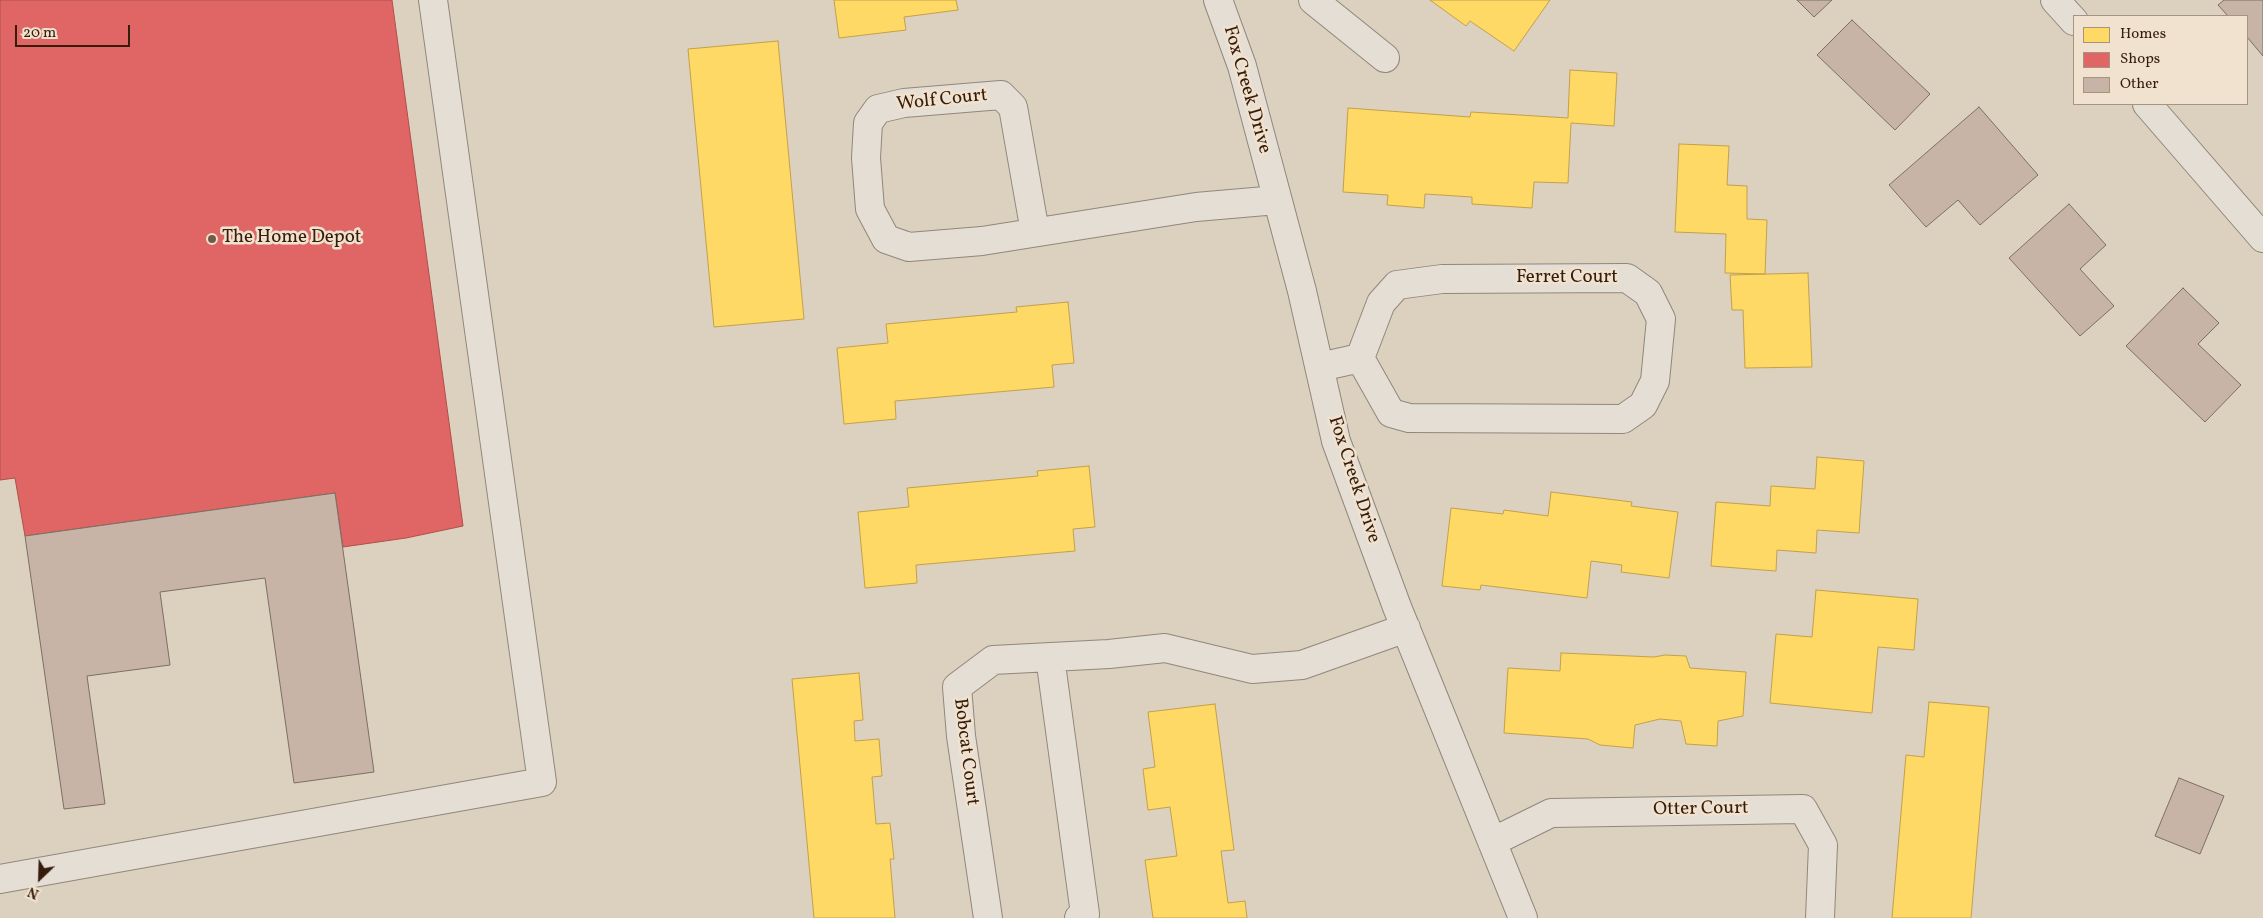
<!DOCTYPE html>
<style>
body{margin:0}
#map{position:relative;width:2263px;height:918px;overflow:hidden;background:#dcd0bf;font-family:Vollkorn,serif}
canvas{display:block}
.legend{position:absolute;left:2073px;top:15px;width:175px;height:90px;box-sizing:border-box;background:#f0e2ce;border:1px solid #a69380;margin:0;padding:6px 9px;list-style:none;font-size:15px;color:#361c0a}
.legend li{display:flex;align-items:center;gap:10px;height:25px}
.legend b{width:25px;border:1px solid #a69380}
.north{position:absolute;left:15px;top:853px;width:50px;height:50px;-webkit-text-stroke:4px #f0e2ce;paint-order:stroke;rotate:204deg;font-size:14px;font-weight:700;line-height:20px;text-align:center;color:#361c0a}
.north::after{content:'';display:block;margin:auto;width:18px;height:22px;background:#361c0a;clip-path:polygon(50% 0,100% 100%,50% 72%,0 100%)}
.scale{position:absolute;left:15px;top:25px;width:115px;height:22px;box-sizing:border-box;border:2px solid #361c0a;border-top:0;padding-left:6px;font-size:15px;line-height:18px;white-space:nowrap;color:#361c0a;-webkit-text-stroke:4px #f0e2ce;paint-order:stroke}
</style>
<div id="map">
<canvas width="2263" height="918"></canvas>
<ul class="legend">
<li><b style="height:14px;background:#ffd966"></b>Homes</li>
<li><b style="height:14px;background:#e06666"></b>Shops</li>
<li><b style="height:14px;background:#c8b4a6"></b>Other</li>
</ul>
<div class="north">N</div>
<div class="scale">20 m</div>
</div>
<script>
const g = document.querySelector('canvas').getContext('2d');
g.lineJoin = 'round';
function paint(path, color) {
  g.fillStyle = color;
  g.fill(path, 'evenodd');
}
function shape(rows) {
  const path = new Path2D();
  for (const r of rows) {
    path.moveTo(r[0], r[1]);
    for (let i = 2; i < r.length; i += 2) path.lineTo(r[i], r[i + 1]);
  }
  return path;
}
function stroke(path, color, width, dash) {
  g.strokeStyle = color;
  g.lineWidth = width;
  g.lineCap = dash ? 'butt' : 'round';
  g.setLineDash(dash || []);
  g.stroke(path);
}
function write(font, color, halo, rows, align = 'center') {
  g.font = font + ' Vollkorn,serif';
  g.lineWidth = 5;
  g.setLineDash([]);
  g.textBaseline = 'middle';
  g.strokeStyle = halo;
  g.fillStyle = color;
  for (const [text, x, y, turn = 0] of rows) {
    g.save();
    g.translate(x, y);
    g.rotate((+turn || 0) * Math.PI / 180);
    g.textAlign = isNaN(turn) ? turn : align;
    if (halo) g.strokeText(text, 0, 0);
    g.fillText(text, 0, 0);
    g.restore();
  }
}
const homes = shape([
 [834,0,956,0,958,10,904,17,906,30,839,38,834,0],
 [1430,0,1550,0,1514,51,1470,21,1466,26,1430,0],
 [778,41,804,319,714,327,688,49,778,41],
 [1570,70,1617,73,1614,126,1571,123,1568,183,1534,182,1532,208,1472,204,1472,197,1425,194,1424,208,1387,205,1388,195,1343,192,1348,108,1470,117,1471,112,1568,118,1570,70],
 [1679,144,1729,146,1727,185,1747,186,1747,219,1767,220,1765,274,1725,273,1726,234,1675,232,1679,144],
 [1808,273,1812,367,1745,368,1743,310,1732,310,1730,275,1808,273],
 [1068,302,1074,363,1052,365,1054,387,895,401,896,419,844,424,837,348,888,343,886,324,1017,312,1016,307,1068,302],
 [1817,457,1864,461,1859,533,1817,530,1816,553,1777,550,1776,571,1711,566,1716,502,1770,506,1771,486,1815,489,1817,457],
 [1089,466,1095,527,1073,529,1075,551,916,565,917,583,865,588,858,512,909,507,907,488,1038,476,1037,471,1089,466],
 [1551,492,1632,502,1631,506,1678,512,1669,578,1621,572,1622,565,1591,561,1587,598,1481,585,1480,590,1442,586,1451,508,1503,514,1504,510,1548,516,1551,492],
 [1816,590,1918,599,1914,650,1878,647,1872,713,1770,703,1776,634,1812,637,1816,590],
 [1561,653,1654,657,1665,655,1686,656,1690,668,1746,672,1743,716,1718,721,1717,746,1686,744,1681,721,1660,719,1635,725,1633,748,1600,745,1588,739,1504,733,1508,668,1560,671,1561,653],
 [859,673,863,720,854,721,855,741,879,739,882,776,872,777,876,824,890,823,894,859,890,859,895,918,814,918,792,679,859,673],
 [1929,702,1989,707,1971,918,1892,918,1906,755,1924,757,1929,702],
 [1215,704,1234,850,1221,851,1228,903,1245,901,1247,918,1153,918,1145,860,1177,856,1170,807,1148,810,1143,769,1155,767,1148,712,1215,704]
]);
paint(homes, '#ffd966');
stroke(homes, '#c3a04a', 1);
const shops = shape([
 [0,0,392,0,463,526,406,538,343,547,335,493,25,536,15,478,0,480,0,0]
]);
paint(shops, '#e06666');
stroke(shops, '#ad504a', 1);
const building = shape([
 [1797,0,1832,0,1814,17,1797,0],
 [2224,0,2263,0,2263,56,2247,37,2247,16,2228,16,2218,5,2224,0],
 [1852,20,1930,94,1895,130,1817,55,1852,20],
 [1979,107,2038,175,1980,225,1958,200,1926,227,1889,185,1979,107],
 [2069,204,2106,245,2080,269,2114,306,2080,336,2009,258,2069,204],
 [2183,288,2219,323,2198,344,2241,385,2205,422,2126,346,2183,288],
 [335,493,374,772,294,783,265,578,160,592,170,665,87,676,105,804,64,809,25,536,335,493],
 [2179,778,2224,796,2200,854,2155,836,2179,778]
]);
paint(building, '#c8b4a6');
stroke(building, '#796f63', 1);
const minor = shape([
 [1218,0,1242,66,1302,291,1336,441,1397,607,1523,918],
 [1313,0,1385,58],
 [2055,0,2074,21],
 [2147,104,2263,238],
 [1035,232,1013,107,1001,95,904,103,878,109,868,123,866,158,870,209,886,239,909,247,982,241,1196,207,1277,200],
 [1320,367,1360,358,1381,303,1397,285,1442,279,1627,278,1648,293,1661,319,1655,381,1643,405,1623,419,1409,418,1391,413,1360,358],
 [1050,657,1085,914,1079,918],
 [1492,842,1551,813,1803,809,1823,845,1820,918],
 [0,879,542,782,433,0],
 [988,918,961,736,957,687,993,660,1109,654,1165,648,1252,669,1302,665,1406,628]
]);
stroke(minor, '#91877b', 30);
stroke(minor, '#e4ded5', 28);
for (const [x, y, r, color] of [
 [212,239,5,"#705b49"]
]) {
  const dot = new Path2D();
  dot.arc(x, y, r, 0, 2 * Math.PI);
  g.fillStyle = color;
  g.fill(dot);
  stroke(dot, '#f0e2ce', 2);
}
write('19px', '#361c0a', '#f0e2ce', [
 ["Fox Creek Drive",1246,90,74],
 ["Wolf Court",942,101,-6],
 ["Ferret Court",1567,279],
 ["Fox Creek Drive",1353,480,72],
 ["Bobcat Court",965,752,83],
 ["Otter Court",1701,810,-1]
]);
write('19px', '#361c0a', '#f0e2ce', [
 ["The Home Depot",222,239]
], 'left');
</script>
